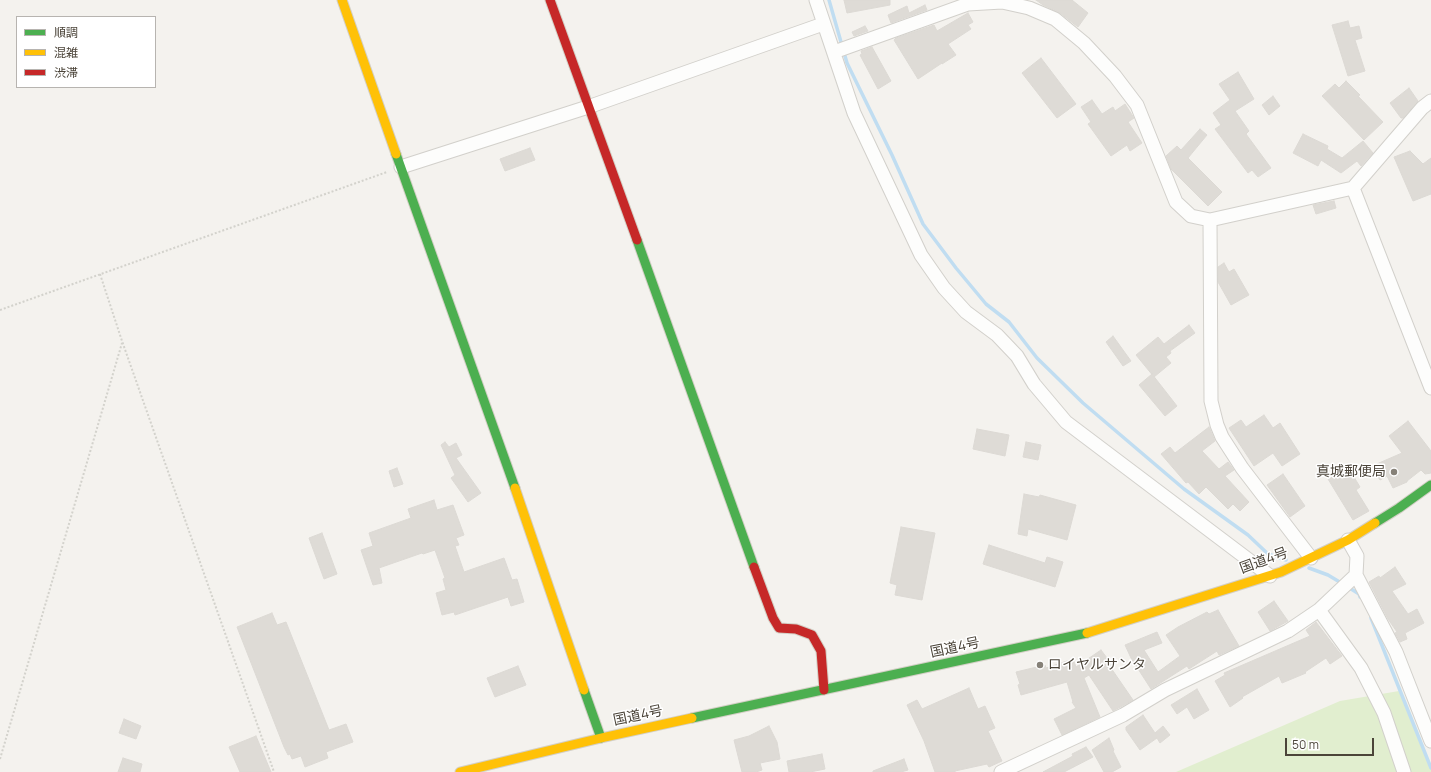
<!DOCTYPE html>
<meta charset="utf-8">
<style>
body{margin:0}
#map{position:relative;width:1431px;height:772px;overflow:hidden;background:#f4f2ee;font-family:Manrope,"Noto Sans JP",sans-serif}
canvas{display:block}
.legend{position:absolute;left:16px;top:16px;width:140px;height:72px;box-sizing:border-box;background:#fff;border:1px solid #b7b4b0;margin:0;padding:5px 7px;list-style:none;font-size:12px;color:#4b4439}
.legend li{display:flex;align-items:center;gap:8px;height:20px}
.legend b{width:20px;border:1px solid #b7b4b0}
.scale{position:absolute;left:1285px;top:738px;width:89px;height:18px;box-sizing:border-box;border:2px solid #4b4439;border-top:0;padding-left:5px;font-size:12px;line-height:14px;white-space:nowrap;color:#4b4439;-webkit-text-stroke:3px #fff;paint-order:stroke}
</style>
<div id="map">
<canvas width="1431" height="772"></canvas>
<ul class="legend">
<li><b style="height:5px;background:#4caf50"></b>順調</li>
<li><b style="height:5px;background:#ffc107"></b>混雑</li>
<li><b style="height:5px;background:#c62828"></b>渋滞</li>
</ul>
<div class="scale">50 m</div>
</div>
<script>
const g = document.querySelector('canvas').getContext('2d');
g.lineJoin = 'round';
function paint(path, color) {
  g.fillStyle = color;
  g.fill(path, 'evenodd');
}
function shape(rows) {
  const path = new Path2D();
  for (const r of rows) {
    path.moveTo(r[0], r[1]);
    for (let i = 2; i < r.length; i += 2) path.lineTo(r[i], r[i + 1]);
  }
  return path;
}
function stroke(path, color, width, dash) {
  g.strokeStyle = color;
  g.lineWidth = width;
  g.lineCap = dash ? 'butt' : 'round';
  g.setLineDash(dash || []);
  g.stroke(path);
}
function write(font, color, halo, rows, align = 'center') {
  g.font = font + ' Manrope,"Noto Sans JP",sans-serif';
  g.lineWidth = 3;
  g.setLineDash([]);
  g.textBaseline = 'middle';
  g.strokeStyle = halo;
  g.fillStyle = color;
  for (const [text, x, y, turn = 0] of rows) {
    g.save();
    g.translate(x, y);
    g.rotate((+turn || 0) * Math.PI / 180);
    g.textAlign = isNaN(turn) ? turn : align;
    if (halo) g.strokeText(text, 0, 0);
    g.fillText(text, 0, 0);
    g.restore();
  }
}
paint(shape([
 [1399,691,1431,768,1431,772,1176,772,1340,701]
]), '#e1eecf');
stroke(shape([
 [829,0,847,63,892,155,923,224,956,268,986,304,1009,322,1037,358,1083,403,1184,489,1248,535,1268,554,1286,560],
 [1309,568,1328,575,1343,584],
 [1348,587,1359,594,1360,597],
 [1371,618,1431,768]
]), '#c0ddf1', 3.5);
const building = shape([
 [844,0,890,0,890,5,847,13,844,0],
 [1036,0,1072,0,1088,13,1078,27,1060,13,1043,5,1036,0],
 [925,5,927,10,891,23,888,15,907,6,909,13,925,5],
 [968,13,973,22,968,25,971,29,948,44,956,55,942,64,942,63,918,79,894,40,896,38,934,25,937,31,968,13],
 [1348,21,1350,28,1359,26,1362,38,1355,40,1365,71,1348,76,1332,25,1348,21],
 [865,26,868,31,854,36,852,32,865,26],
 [872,47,891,81,878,89,860,55,862,54,861,51,872,47],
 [1041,58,1076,104,1057,118,1022,73,1041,58],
 [1238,72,1254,99,1235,111,1249,131,1246,134,1271,168,1258,177,1252,170,1248,173,1215,129,1221,125,1213,113,1230,100,1219,84,1238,72],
 [1346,81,1360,95,1358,96,1383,122,1364,140,1322,96,1335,84,1339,88,1346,81],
 [1409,88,1418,101,1403,118,1401,118,1390,103,1409,88],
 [1273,96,1280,106,1269,115,1262,105,1273,96],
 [1092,100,1102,114,1113,107,1115,111,1125,104,1134,118,1128,122,1142,143,1130,151,1127,145,1111,156,1088,124,1091,122,1081,107,1092,100],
 [1200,129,1207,135,1188,158,1222,192,1208,206,1171,169,1166,156,1177,146,1181,150,1200,129],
 [1303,134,1328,146,1327,149,1342,158,1363,141,1373,153,1361,166,1357,161,1341,173,1321,160,1318,166,1293,153,1303,134],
 [530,148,535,160,505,171,500,159,530,148],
 [1410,151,1423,164,1431,158,1431,194,1413,201,1394,157,1410,151],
 [1334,201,1336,208,1316,214,1313,205,1334,201],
 [1224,263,1229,272,1234,269,1249,295,1231,305,1218,282,1218,267,1224,263],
 [1189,325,1195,333,1170,351,1171,353,1166,357,1171,363,1154,377,1136,355,1158,337,1164,344,1189,325],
 [1113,336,1131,361,1123,366,1106,342,1113,336],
 [1152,374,1177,406,1165,416,1139,385,1152,374],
 [1264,415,1273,428,1280,423,1300,454,1282,466,1273,453,1254,466,1229,428,1241,420,1246,427,1264,415],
 [1408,421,1431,451,1431,473,1425,474,1421,470,1407,481,1407,482,1393,488,1387,476,1380,480,1372,467,1379,463,1402,453,1389,436,1408,421],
 [1209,427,1215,441,1202,451,1219,469,1228,462,1234,470,1225,476,1249,502,1240,511,1233,504,1228,509,1206,487,1199,494,1188,482,1186,483,1161,454,1170,447,1175,453,1209,427],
 [977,429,1009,435,1005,456,973,449,977,429],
 [445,442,449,447,456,443,462,455,456,458,481,493,468,502,451,478,455,475,441,445,445,442],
 [1026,442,1041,445,1038,460,1023,457,1026,442],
 [1348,467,1360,487,1356,490,1369,511,1353,520,1328,479,1348,467],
 [397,468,403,484,394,487,389,471,397,468],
 [1283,474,1305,506,1290,517,1267,485,1283,474],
 [1024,494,1039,497,1040,495,1076,505,1067,540,1028,529,1027,536,1018,534,1024,494],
 [434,500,437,510,453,505,464,535,456,538,459,545,455,546,464,572,504,558,512,580,517,579,524,602,511,606,508,597,455,615,454,612,442,615,436,593,446,590,443,579,445,578,435,550,423,554,422,553,379,568,382,583,373,585,361,550,373,546,369,533,411,518,408,509,434,500],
 [901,527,935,533,922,600,895,595,897,585,890,583,901,527],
 [322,533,337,574,324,579,309,538,322,533],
 [989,545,1045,563,1047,557,1063,562,1055,587,983,564,989,545],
 [1395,567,1406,584,1392,591,1408,614,1417,609,1424,623,1405,633,1407,639,1400,642,1395,633,1397,632,1388,619,1369,582,1379,576,1380,578,1395,567],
 [1274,601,1288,621,1270,631,1258,612,1274,601],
 [1218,610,1239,646,1219,655,1217,651,1189,669,1187,666,1151,689,1131,658,1125,645,1157,632,1162,643,1144,650,1158,672,1180,656,1166,635,1178,627,1207,612,1209,614,1218,610],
 [272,613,277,625,286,622,329,730,346,724,353,742,326,752,328,758,305,767,301,756,292,759,290,754,288,755,284,747,237,627,272,613],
 [1316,622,1342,656,1330,664,1326,658,1305,672,1306,673,1282,683,1279,676,1242,697,1243,698,1230,707,1215,681,1225,675,1224,673,1310,636,1306,630,1316,622],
 [1101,650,1113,666,1111,668,1133,700,1113,711,1089,675,1084,678,1100,717,1062,735,1054,719,1076,708,1072,702,1073,702,1067,682,1021,695,1018,685,1020,684,1016,672,1045,665,1046,668,1073,659,1076,667,1101,650],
 [518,666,526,685,495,697,487,678,518,666],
 [969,688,978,709,985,706,995,728,988,731,1002,761,989,767,987,764,955,771,955,772,935,772,924,741,907,705,917,700,922,709,969,688],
 [1197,689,1209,710,1194,719,1187,707,1177,714,1171,705,1197,689],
 [1143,715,1155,733,1163,726,1170,735,1160,743,1157,738,1140,750,1126,730,1126,727,1143,715],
 [124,719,141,726,136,739,119,733,124,719],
 [769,726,777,742,780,759,760,763,762,770,756,772,742,772,734,740,749,736,769,726],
 [256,736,271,772,240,772,229,747,256,736],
 [1109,738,1114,750,1113,751,1121,767,1112,772,1104,772,1092,750,1109,738],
 [1086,747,1093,757,1064,772,1043,772,1073,756,1072,754,1086,747],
 [822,754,825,769,810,772,789,772,787,761,822,754],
 [123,758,142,764,140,772,118,772,123,758],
 [904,759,908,770,901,772,873,772,873,771,904,759]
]);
paint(building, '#dedbd6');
stroke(building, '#dcd9d4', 1);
const street = shape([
 [816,0,854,113,921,255,944,288,966,312,997,335,1017,356,1034,384,1066,422,1270,576],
 [834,52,968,4,1002,2,1029,8,1055,19,1084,43,1115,76,1137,105,1176,202,1191,216,1210,220,1353,188,1422,108,1431,101],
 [401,167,588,107,823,24],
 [1353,188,1431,388],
 [1210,220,1211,401,1217,425,1222,437,1242,468,1311,558],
 [1348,540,1357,556,1356,575,1396,652,1431,741],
 [1319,610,1361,668,1384,713,1404,772],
 [1001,772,1123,715,1165,690,1288,631,1319,610,1356,575]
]);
const fast = shape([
 [396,154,515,488],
 [637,240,754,567],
 [1375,523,1399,508,1431,485],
 [584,690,601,738],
 [692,718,1087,633]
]);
const slow = shape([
 [342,0,396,154],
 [515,488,584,690],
 [1087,633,1281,572,1348,540,1375,523],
 [460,772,601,738,692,718]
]);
const jam = shape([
 [550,0,637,240],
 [754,567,773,618,779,628,796,629,812,635,821,651,824,690]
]);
stroke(street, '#d2d0cb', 15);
stroke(fast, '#d3cfc5', 11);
stroke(slow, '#d3cfc5', 11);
stroke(jam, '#d3cfc5', 11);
stroke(shape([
 [100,274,122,341,274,772],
 [0,310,387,172],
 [0,759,122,343]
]), '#d3d2cc', 2, [2, 2]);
stroke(street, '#fdfdfc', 13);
stroke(fast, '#4caf50', 9);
stroke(slow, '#ffc107', 9);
stroke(jam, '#c62828', 9);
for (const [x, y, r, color] of [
 [1394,472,4,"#868178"],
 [1040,665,4,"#868178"]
]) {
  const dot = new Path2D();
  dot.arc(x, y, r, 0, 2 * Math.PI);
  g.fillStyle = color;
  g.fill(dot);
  stroke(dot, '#fff', 1.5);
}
write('14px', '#4b4439', '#fff', [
 ["真城郵便局",1386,472],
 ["ロイヤルサンタ",1048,665,"left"]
], 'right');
write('14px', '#4b4439', '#fff', [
 ["国道4号",1264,561,-20],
 ["国道4号",955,648,-12],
 ["国道4号",638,716,-12]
]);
</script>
